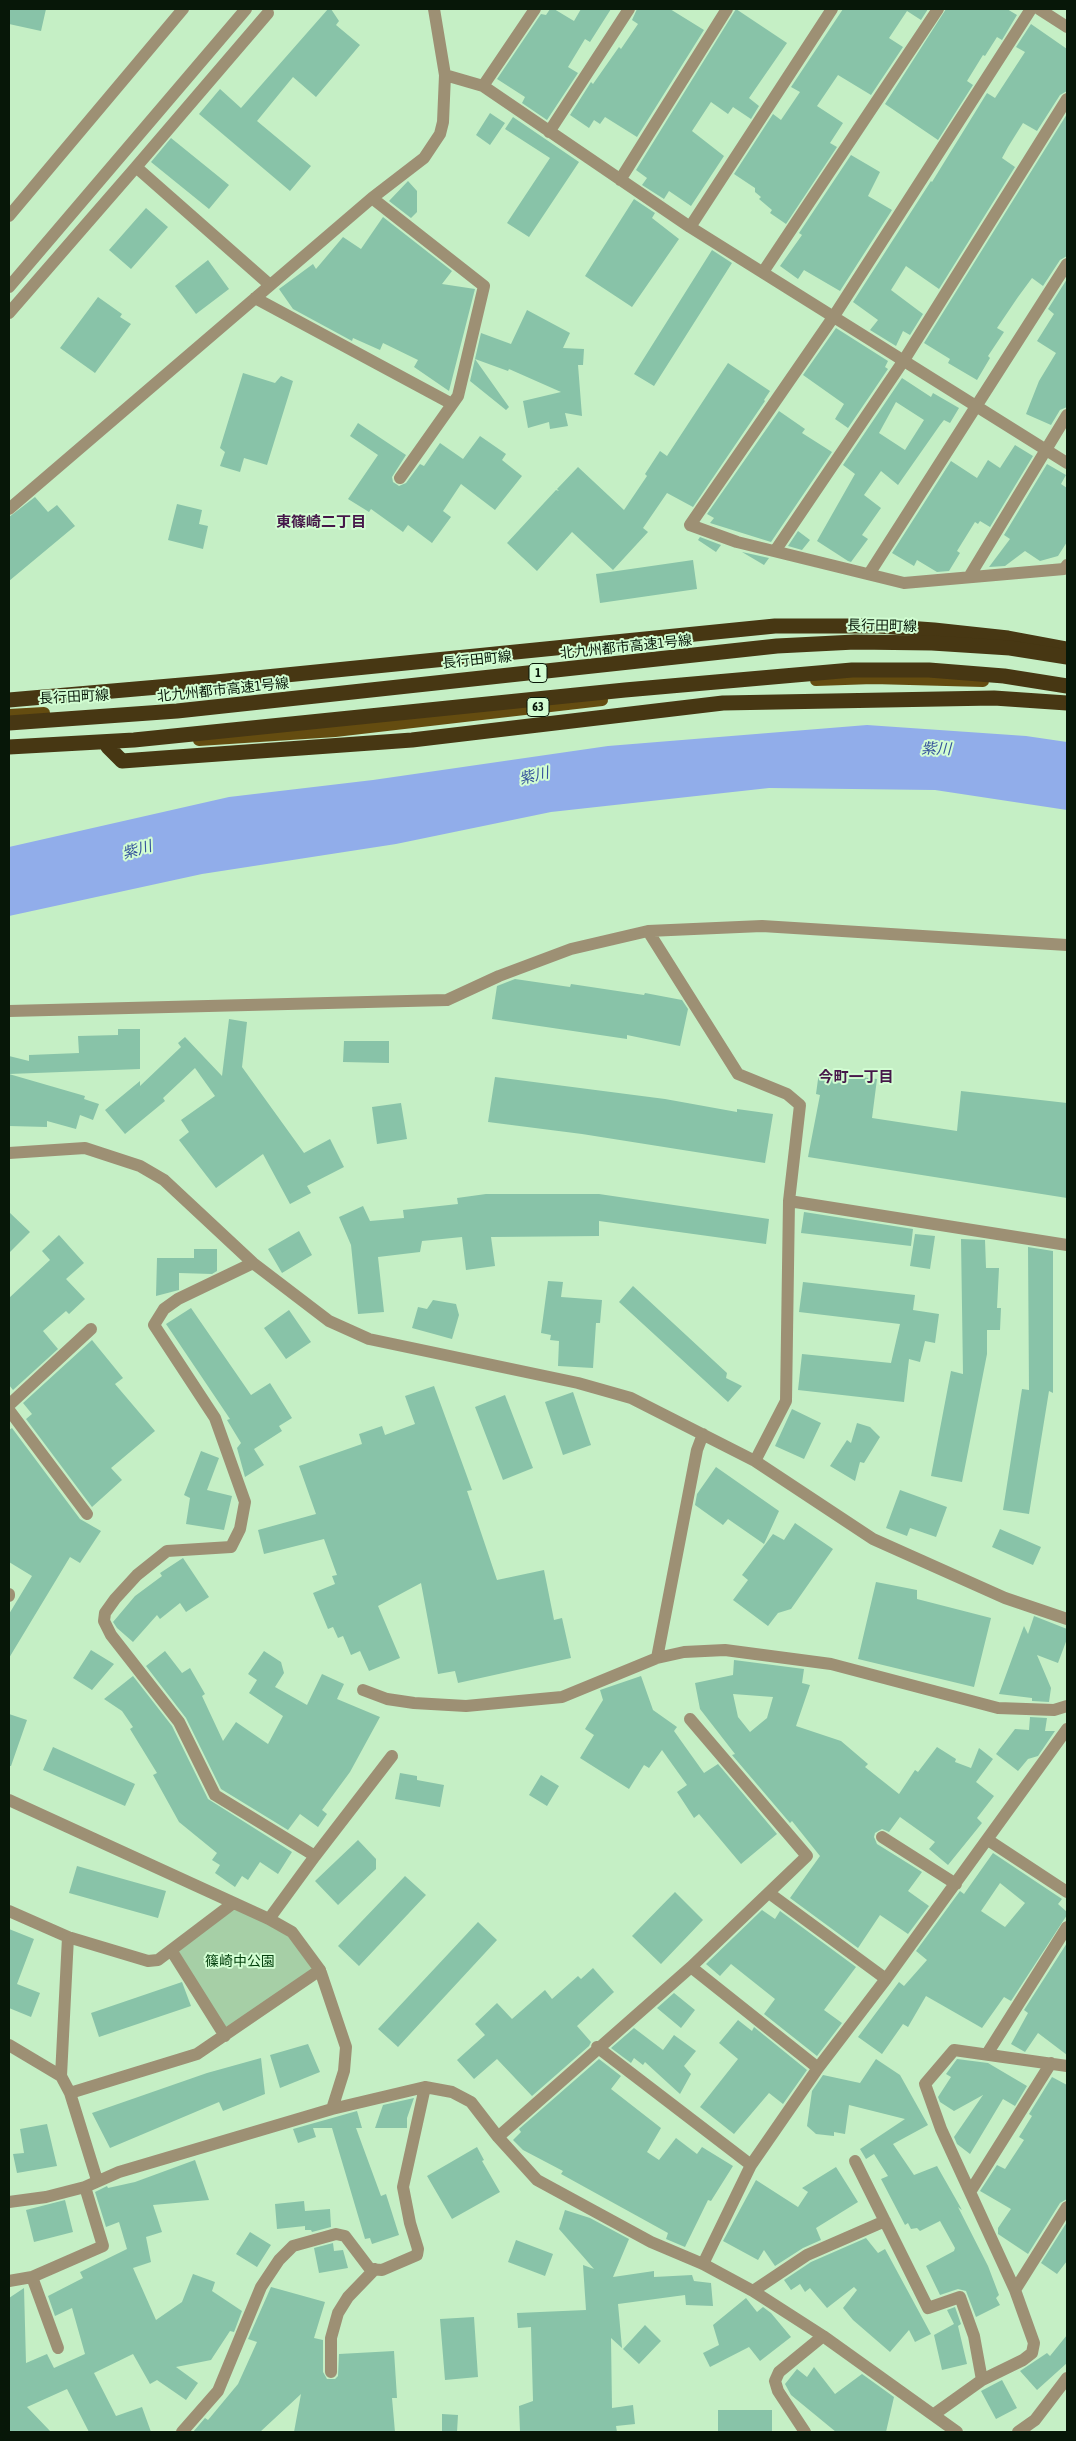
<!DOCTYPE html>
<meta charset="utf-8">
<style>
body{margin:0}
#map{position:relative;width:1076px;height:2441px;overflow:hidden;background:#c5efc5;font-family:"Asap Condensed",sans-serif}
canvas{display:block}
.frame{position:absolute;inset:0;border:10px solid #071708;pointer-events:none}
</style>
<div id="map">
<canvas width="1076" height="2441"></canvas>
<div class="frame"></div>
</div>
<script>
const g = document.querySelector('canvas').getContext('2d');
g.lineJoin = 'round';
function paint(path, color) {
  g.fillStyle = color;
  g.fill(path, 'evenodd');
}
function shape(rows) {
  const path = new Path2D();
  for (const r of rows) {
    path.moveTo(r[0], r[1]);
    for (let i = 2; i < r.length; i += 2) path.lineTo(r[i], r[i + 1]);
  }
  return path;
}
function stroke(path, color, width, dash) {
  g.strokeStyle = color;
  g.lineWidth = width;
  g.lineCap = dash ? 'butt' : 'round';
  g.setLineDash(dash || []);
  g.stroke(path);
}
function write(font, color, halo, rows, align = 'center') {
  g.font = font + ' "Asap Condensed","Noto Sans JP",sans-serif';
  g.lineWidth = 4;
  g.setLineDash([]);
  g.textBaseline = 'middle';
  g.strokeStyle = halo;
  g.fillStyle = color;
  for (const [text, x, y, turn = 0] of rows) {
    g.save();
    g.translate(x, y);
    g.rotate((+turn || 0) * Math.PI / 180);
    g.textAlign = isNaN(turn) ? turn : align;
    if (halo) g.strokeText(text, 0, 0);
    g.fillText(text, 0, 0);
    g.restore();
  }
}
paint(shape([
 [232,1904,291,1931,320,1970,225,2036,171,1950]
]), '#a6cfa6');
paint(shape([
 [867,725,1026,736,1067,742,1067,810,935,790,769,788,551,812,396,844,202,874,9,916,9,847,229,797,373,780,608,746]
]), '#91adea');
paint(shape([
 [9,9,46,9,41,31,9,24],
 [328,9,331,9,339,21,336,25,360,45,316,97,293,77,257,121,311,166,290,191,199,114,220,89,241,108],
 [550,9,554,9,574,21,581,9,611,9,590,42,585,39,568,67,578,73,547,120,522,103,525,97,497,79,541,14,546,15],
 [637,9,670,9,704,30,637,137,605,117,600,124,594,120,589,128,570,115,591,82,593,84,619,47,621,49,638,24,632,20],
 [736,9,787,43,749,98,759,106,751,119,733,107,728,114,711,102,692,131,724,156,691,206,669,191,664,199,642,185,647,178,636,170],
 [843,9,928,9,921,20,907,11,889,38,903,47,871,95,838,75,817,106,843,123,830,143,837,147,786,224,770,213,772,210,759,199,761,197,755,192,755,188,734,174,773,114,781,120,800,92,791,87],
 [946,9,1007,9,1017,15,1002,40,997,37,985,56,983,55,967,81,973,85,938,140,885,104],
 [1031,24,1067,49,1067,91,1060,95,1037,131,1023,123,1008,147,1002,158,1015,167,939,289,906,266,891,290,923,314,910,335,903,331,896,346,870,330,878,320,853,302,931,181,932,182,987,93,995,98,1025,52,1016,47],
 [490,113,505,123,490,145,476,135],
 [1067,114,1067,256,1060,260,1043,286,1032,278,1018,297,997,328,1004,332,988,356,990,358,977,380,948,363,950,359,924,343],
 [513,117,579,162,529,237,507,223,550,158,505,129],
 [171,138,229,185,209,209,151,162],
 [851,155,880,172,868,196,892,210,840,291,804,270,798,279,780,266,802,235,799,233],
 [408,181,417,191,417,212,411,218,389,201],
 [634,199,655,213,652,218,679,239,632,307,585,276],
 [146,208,168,227,131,269,109,250],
 [383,217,452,271,442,284,475,289,449,391,414,367,418,360,383,343,380,350,353,338,352,341,293,309,279,289,313,264,316,269,343,237,361,249],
 [712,250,732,263,654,386,634,374],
 [208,260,229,289,196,314,175,286],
 [1067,279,1067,407,1060,410,1051,425,1026,414,1039,381,1056,353,1037,341,1054,314,1048,309],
 [98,297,122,314,120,317,131,324,95,373,60,348],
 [527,310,570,333,563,348,584,349,583,365,578,365,582,416,565,413,568,426,550,429,549,422,528,428,523,401,561,392,509,369,508,371,475,359,481,333,511,344],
 [836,328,888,361,885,367,888,369,848,428,835,419,844,404,803,375],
 [475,359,509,407,506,410,470,381],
 [728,363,770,391,764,400,765,401,693,507,667,493,643,528,648,532,613,570,572,532,537,571,507,543,556,490,559,491,557,489,578,467,624,510,647,476,645,474,660,451,667,456],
 [243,373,275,383,281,376,293,381,267,465,244,458,240,472,220,466,225,452,220,448],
 [902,378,931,397,933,393,959,408,950,423,944,420,940,425,898,485,881,471,864,495,881,508,862,535,868,539,851,562,848,561,817,541,855,474,843,465],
 [896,402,924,420,905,450,879,433],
 [779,411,805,429,802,433,832,452,771,542,710,523,714,518,707,514],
 [358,423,406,455,392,477,393,482,399,486,406,483,420,464,424,466,440,443,463,459,480,436,506,454,502,460,522,476,495,510,461,484,443,511,451,517,432,543,408,525,403,532,371,509,369,512,348,499,378,455,350,436],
 [1015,445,1033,456,990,527,980,521,978,524,975,522,957,551,960,553,949,571,937,572,917,560,914,566,892,553,951,461,977,478,988,460,1000,468],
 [1047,464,1066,475,1061,484,1067,488,1067,542,1058,556,1040,561,1025,551,1005,566,989,567,1010,539,1004,535],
 [35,497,48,512,57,505,75,526,9,581,9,517],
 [177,504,202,510,199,524,208,526,203,549,168,540],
 [798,531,810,540,802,550,788,546],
 [700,537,721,545,716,552,698,540],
 [742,552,769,558,764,565],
 [693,560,697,589,600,603,596,574],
 [515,979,570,987,571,984,644,995,645,993,682,1000,688,1009,680,1046,627,1035,627,1039,492,1019,497,986],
 [229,1019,247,1022,242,1067,304,1153,330,1139,344,1167,307,1186,311,1193,290,1204,263,1154,216,1188,179,1140,189,1132,181,1120,215,1096,195,1068,163,1098,165,1101,125,1134,105,1110,140,1081,140,1086,181,1047,178,1043,185,1037,222,1076],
 [118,1029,140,1029,140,1069,9,1074,9,1056,29,1061,29,1055,79,1053,78,1036,118,1035],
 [344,1041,389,1041,389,1063,343,1062],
 [819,1072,877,1079,872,1118,957,1131,961,1091,1067,1103,1067,1198,808,1157,820,1095,816,1094],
 [9,1074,85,1096,84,1099,99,1104,93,1120,80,1115,76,1129,47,1121,47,1127,9,1126],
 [495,1077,665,1099,737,1112,737,1109,773,1114,765,1163,582,1134,488,1122],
 [401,1103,407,1139,377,1144,372,1107],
 [486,1194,599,1194,769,1219,766,1244,599,1221,599,1236,491,1237,495,1266,466,1270,462,1237,422,1241,420,1252,378,1257,384,1312,358,1314,351,1245,339,1217,363,1206,370,1221,404,1218,403,1210,458,1204,457,1198],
 [9,1212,30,1232,9,1253],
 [804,1212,913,1229,911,1246,801,1233],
 [299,1231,312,1255,282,1273,268,1249],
 [915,1234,935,1236,930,1269,910,1266],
 [59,1235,84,1263,66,1279,85,1299,69,1314,66,1311,43,1331,58,1349,13,1390,9,1385,9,1298,50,1260,42,1251],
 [961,1239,985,1240,986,1268,999,1268,997,1308,1001,1308,1000,1330,987,1330,987,1354,962,1482,931,1476,951,1371,963,1374],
 [1028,1247,1053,1251,1053,1393,1049,1391,1029,1514,1003,1510,1022,1389,1029,1390],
 [194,1249,217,1249,217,1271,212,1274,179,1273,179,1290,156,1296,157,1258,194,1258],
 [548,1281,563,1282,561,1297,602,1300,600,1323,596,1323,593,1368,558,1366,559,1341,550,1340,551,1335,541,1333],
 [803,1282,915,1295,913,1310,939,1314,935,1343,925,1341,920,1362,909,1359,904,1402,798,1390,802,1354,891,1363,900,1324,799,1312],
 [633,1286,727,1373,726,1378,742,1386,728,1402,619,1302],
 [433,1300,456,1304,459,1315,452,1339,412,1328,418,1307,427,1309],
 [191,1308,251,1395,270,1383,292,1418,279,1426,282,1431,254,1449,264,1465,245,1477,237,1448,241,1443,227,1420,230,1419,166,1324],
 [289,1310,311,1342,286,1359,264,1328],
 [92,1340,123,1378,115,1384,155,1431,111,1468,122,1480,92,1507,26,1419,32,1414,23,1403],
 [434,1386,472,1490,467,1491,497,1580,544,1570,554,1620,562,1618,571,1658,458,1683,455,1671,438,1674,421,1583,378,1606,400,1658,369,1671,360,1651,351,1655,343,1636,338,1638,333,1627,328,1629,313,1593,335,1584,332,1576,337,1575,324,1539,264,1554,258,1530,316,1514,299,1466,362,1444,359,1434,382,1426,385,1435,415,1424,405,1396],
 [573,1392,591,1445,563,1455,545,1402],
 [505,1395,533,1468,503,1480,475,1407],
 [792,1409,821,1423,804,1459,775,1446],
 [857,1423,870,1427,880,1437,864,1463,860,1462,855,1481,830,1466,847,1440,851,1443],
 [12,1428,80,1519,101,1531,80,1563,70,1557,9,1658,9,1614,32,1576,9,1562,9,1430],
 [201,1451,219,1458,207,1490,232,1496,224,1530,186,1524,190,1498,184,1495],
 [716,1467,779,1511,764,1544,728,1519,723,1525,695,1505,697,1494],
 [900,1490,947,1507,936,1537,910,1528,907,1536,886,1528],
 [795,1523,833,1549,791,1609,778,1613,768,1626,733,1600,748,1580,742,1575,773,1534,784,1540],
 [1000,1529,1041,1547,1033,1565,992,1547],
 [183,1558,209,1597,186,1612,180,1603,160,1619,157,1615,133,1642,117,1628,113,1622,135,1596,162,1576,160,1573],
 [876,1582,917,1590,917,1599,991,1618,974,1687,858,1659],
 [1034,1616,1067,1629,1067,1639,1058,1663,1037,1655,1051,1688,1049,1702,1032,1701,1032,1698,999,1694,1024,1626,1028,1634],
 [91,1650,114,1664,92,1690,73,1678],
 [165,1651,182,1673,190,1668,205,1694,202,1696,223,1741,236,1722,268,1744,283,1716,249,1693,257,1680,248,1674,264,1651,281,1662,284,1673,275,1687,307,1705,322,1674,344,1684,337,1699,380,1717,350,1772,322,1810,327,1814,318,1827,300,1814,288,1830,221,1789,186,1718,146,1666],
 [734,1660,804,1669,802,1683,810,1685,796,1726,841,1741,868,1764,865,1767,899,1794,915,1770,918,1772,937,1747,956,1759,955,1762,971,1768,979,1748,993,1759,976,1782,994,1796,977,1818,982,1823,948,1865,929,1849,935,1842,900,1817,889,1832,882,1829,875,1833,874,1837,877,1844,922,1872,908,1891,929,1906,908,1934,880,1915,858,1948,790,1898,820,1856,792,1821,790,1823,732,1755,735,1754,700,1709,695,1683,733,1675],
 [733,1694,773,1697,767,1718,750,1732,738,1717],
 [133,1676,172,1726,208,1799,292,1852,278,1874,260,1862,248,1880,242,1876,235,1887,215,1873,220,1865,212,1860,217,1853,179,1822,153,1775,157,1773,130,1729,133,1727,122,1711,104,1699],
 [641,1676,653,1710,677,1727,674,1731,704,1773,718,1764,777,1834,741,1864,699,1814,694,1818,677,1792,687,1785,662,1750,649,1768,644,1765,629,1789,580,1758,594,1735,585,1729,603,1700,600,1690],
 [9,1714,27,1720,11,1766,9,1766],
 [1030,1717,1047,1718,1045,1731,1055,1731,1038,1756,1028,1759,1018,1771,996,1754,1015,1729,1029,1730],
 [53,1747,135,1784,125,1806,43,1770],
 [400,1773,417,1776,417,1780,444,1785,440,1807,395,1799],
 [541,1775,559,1786,547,1806,529,1795],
 [358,1840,376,1859,376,1869,338,1905,315,1881],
 [993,1853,1062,1899,1058,1904,1067,1912,1067,1915,1011,2001,1004,1997,982,2028,926,1996,908,2027,903,2024,882,2054,858,2037,899,1982,904,1986,927,1960,916,1951,960,1891,964,1894],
 [1000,1883,1025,1903,1005,1927,981,1911],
 [77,1866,166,1891,158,1918,69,1893],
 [405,1876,426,1895,359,1966,338,1946],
 [675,1892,703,1920,661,1964,632,1936],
 [762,1910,775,1919,780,1911,856,1967,824,2010,842,2023,817,2056,764,2014,775,1999,731,1964,720,1976,706,1964],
 [478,1922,497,1940,398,2047,378,2029],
 [9,1929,34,1939,17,1984,40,1993,31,2017,9,2008],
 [1067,1943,1067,2055,1038,2033,1025,2052,1011,2044,1028,2013,1024,2010],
 [593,1968,614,1992,577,2026,591,2042,589,2046,532,2096,497,2059,474,2079,457,2060,485,2035,475,2024,497,2003,512,2019,545,1990,552,1999,578,1976,581,1979],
 [182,1982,191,2006,99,2037,91,2013],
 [674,1993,695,2010,681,2028,657,2008],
 [738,2020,752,2031,754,2027,807,2070,783,2104,769,2093,734,2134,700,2107,738,2059,719,2043],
 [634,2028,663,2050,674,2035,696,2051,684,2066,691,2074,680,2094,645,2062,643,2065,634,2058,631,2063,611,2048],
 [308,2044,320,2072,280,2088,270,2055],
 [261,2058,265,2094,223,2111,219,2102,110,2148,92,2113,207,2073],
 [599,2059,621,2076,611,2089,661,2128,647,2152,659,2160,676,2138,697,2154,702,2147,733,2166,711,2201,708,2200,685,2247,666,2239,668,2233,561,2174,563,2171,523,2150,513,2140,521,2132,519,2129],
 [876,2059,900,2075,928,2125,893,2144,914,2175,937,2166,962,2210,958,2207,988,2266,999,2295,996,2298,1000,2305,976,2317,966,2291,958,2289,940,2295,926,2266,954,2251,955,2248,940,2221,920,2231,917,2228,911,2229,908,2223,905,2225,881,2179,888,2176,874,2154,866,2159,860,2149,905,2119,849,2105,845,2134,834,2132,834,2136,816,2134,807,2126,812,2091,823,2075,860,2083],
 [957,2059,988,2063,1027,2086,1015,2106,1003,2099,970,2154,957,2144,954,2137,983,2095,954,2111,940,2102,938,2097,951,2077,946,2074],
 [1052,2077,1067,2085,1067,2199,1060,2203,1028,2254,998,2234,998,2228,1011,2209,980,2191,997,2165,1005,2169,1024,2140,1019,2137,1032,2116,1029,2114],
 [414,2098,407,2118,407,2128,375,2128,383,2105],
 [357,2111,362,2128,356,2128,381,2196,386,2194,399,2235,372,2244,370,2238,365,2239,332,2128,313,2128,316,2137,298,2143,293,2129],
 [47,2124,57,2166,17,2173,13,2154,24,2153,20,2129],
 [477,2147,484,2160,482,2161,500,2192,452,2219,427,2176],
 [195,2160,209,2200,153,2205,162,2232,146,2237,151,2262,133,2268,156,2320,182,2302,193,2274,215,2282,212,2291,242,2311,234,2332,230,2331,211,2360,176,2367,198,2383,186,2400,157,2380,150,2384,133,2354,94,2373,116,2416,142,2407,151,2432,89,2432,67,2389,27,2407,51,2432,9,2432,9,2298,24,2288,26,2363,47,2354,54,2368,85,2354,72,2308,55,2316,48,2296,83,2278,80,2272,127,2249,119,2222,106,2227,95,2192,107,2186,108,2188,135,2182],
 [836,2167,858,2202,816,2228,821,2240,803,2248,775,2266,764,2250,758,2260,723,2241,756,2180,798,2207,808,2192,802,2188],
 [65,2200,73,2232,34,2242,26,2210],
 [304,2201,305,2211,330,2209,331,2227,312,2232,311,2230,305,2230,305,2226,277,2229,275,2204],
 [565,2210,590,2218,629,2239,613,2277,654,2271,654,2277,692,2275,694,2281,711,2283,713,2306,686,2305,685,2295,618,2304,622,2348,611,2338,612,2408,633,2405,635,2424,616,2426,617,2432,520,2432,519,2406,533,2401,531,2327,518,2328,517,2313,586,2310,583,2265,594,2269,559,2229],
 [1067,2222,1067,2261,1057,2274,1041,2263],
 [250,2232,271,2245,257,2267,236,2254],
 [866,2238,878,2253,885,2249,931,2334,915,2342,909,2330,890,2352,853,2320,843,2308,857,2290,854,2287,827,2308,810,2288,805,2292,800,2284,791,2290,784,2280,811,2262],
 [516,2240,553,2254,545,2276,508,2262],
 [333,2243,334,2251,343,2250,348,2268,319,2273,314,2248],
 [271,2287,325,2302,314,2338,323,2340,323,2372,327,2379,335,2379,338,2376,339,2354,394,2351,397,2398,392,2398,395,2432,294,2432,301,2394,260,2432,193,2432,205,2418,208,2420,238,2384,257,2342,248,2339],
 [746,2298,757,2312,763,2307,771,2313,791,2337,760,2361,749,2347,710,2367,703,2353,719,2345,713,2325],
 [955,2307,961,2324,958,2326,967,2364,942,2370,934,2335,954,2324,947,2310],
 [474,2317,478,2377,445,2380,440,2319],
 [645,2325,661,2341,639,2364,623,2349],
 [1067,2335,1067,2363,1037,2390,1020,2371,1047,2353,1050,2356],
 [814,2367,835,2394,862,2374,894,2397,886,2432,836,2432,791,2395,785,2384,797,2369,807,2377],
 [1002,2380,1017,2408,996,2419,981,2391],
 [718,2410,772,2410,772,2432,718,2432],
 [442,2414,458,2415,457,2432,442,2432]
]), '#88c3a8');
stroke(shape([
 [1031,9,834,316,690,525,737,542,904,583,1064,569,1067,565],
 [1039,9,1067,27],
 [445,75,483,86,690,227,1067,463],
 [483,86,535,9],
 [549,132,629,9],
 [136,167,268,13],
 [620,180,727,9],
 [372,198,484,286,458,396,400,478],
 [9,216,183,9],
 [690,227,832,9],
 [763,272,938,9],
 [9,287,246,9],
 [255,298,452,404],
 [9,313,136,167,270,285],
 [9,509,372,198,424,158,440,134,443,122,445,75,434,9],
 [775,551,904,360,1067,99],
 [869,574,1067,264],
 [969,577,1067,415],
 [648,931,738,1074,787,1094,800,1105,789,1201,786,1401,755,1461],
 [9,1011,447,1000,499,976,571,949,648,931,762,926,1067,945],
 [9,1153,85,1148,140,1166,164,1180,253,1263,329,1321,369,1339,578,1383,631,1398,755,1461,873,1539,1005,1598,1067,1619],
 [789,1201,1067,1245],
 [253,1263,178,1299,164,1309,154,1325,215,1418,245,1502,240,1529,231,1547,167,1551,137,1575,115,1599,105,1613,104,1621,111,1635,179,1722,215,1795,315,1856,269,1919],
 [9,1405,91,1329],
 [9,1410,87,1514],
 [9,1594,9,1596],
 [657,1658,697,1450,703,1434],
 [363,1690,387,1699,414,1703,466,1706,562,1697,657,1658,684,1652,725,1650,831,1664,998,1708,1054,1710,1067,1706],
 [9,1800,269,1919,292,1932,320,1970,346,2047,344,2071,332,2109],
 [882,1837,956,1884],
 [988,1840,1067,1892],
 [315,1856,392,1756],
 [769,1893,886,1979],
 [9,1911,68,1937,148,1961,158,1960,232,1904],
 [68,1937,61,2076,70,2093,97,2180],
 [171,1950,225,2036],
 [691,1967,818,2068],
 [9,2045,61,2076],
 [597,2047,751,2165],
 [987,2054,1067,1927],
 [70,2093,197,2054,320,1970],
 [498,2137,691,1967,807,1856,690,1719],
 [855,2161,928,2308,960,2297,974,2336,982,2380],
 [970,2192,1051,2063],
 [9,2202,46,2197,85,2187,119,2172,332,2109,425,2087,452,2092,471,2102,498,2137,537,2180,651,2242,703,2264,753,2291,823,2336,957,2432],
 [703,2264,751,2165,818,2068,886,1979,1067,1729],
 [32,2277,58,2348],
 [9,2281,32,2277,103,2246,85,2187],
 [1015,2290,1067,2207],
 [753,2291,807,2255,885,2221],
 [331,2372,331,2338,338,2313,348,2297,375,2269],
 [933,2415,982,2380,1023,2360,1032,2353,1034,2343,1015,2290,941,2129,925,2084,954,2050,1067,2066],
 [182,2432,218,2391,261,2287,279,2260,293,2246,336,2234,345,2236,370,2269,382,2270,417,2255,418,2249,410,2223,403,2187,425,2087],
 [805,2432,778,2391,775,2381,779,2372,823,2336],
 [1018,2432,1035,2420,1067,2378]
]), '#9d9074', 12);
stroke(shape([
 [816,680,873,678,983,681],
 [9,715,44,713],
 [199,740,335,731,602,700]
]), '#644c10', 12);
stroke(shape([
 [9,700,216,682,775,626,879,626,934,630,1008,638,1067,649],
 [9,747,134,740,625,690,852,670,929,670,1004,676,1067,686],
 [108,747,122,761,163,758,412,740,723,703,994,698,1067,703]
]), '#473713', 15);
stroke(shape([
 [9,723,177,711,777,646,855,642,932,643,1010,648,1067,657]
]), '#473713', 15);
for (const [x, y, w] of [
 [538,673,18],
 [538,707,22]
]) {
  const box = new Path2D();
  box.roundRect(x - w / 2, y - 9.5, w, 19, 4);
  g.fillStyle = '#d2fdd2';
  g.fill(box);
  stroke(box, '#071708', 1);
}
write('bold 12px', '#071708', null, [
 ["1",538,673],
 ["63",538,707]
]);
write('14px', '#071708', '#d2fdd2', [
 ["長行田町線",882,626,1],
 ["北九州都市高速1号線",626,647,-6],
 ["長行田町線",477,660,-6],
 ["北九州都市高速1号線",223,690,-6],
 ["長行田町線",74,697,-3]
]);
write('14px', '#023f0c', '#d2fdd2', [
 ["篠崎中公園",240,1962]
]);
write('bold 15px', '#461749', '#d2fdd2', [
 ["東篠崎二丁目",321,522],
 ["今町一丁目",856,1077]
]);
write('italic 15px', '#34529b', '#d2fdd2', [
 ["紫川",936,749,1],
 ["紫川",534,776,-13],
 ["紫川",137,850,-16]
]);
</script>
